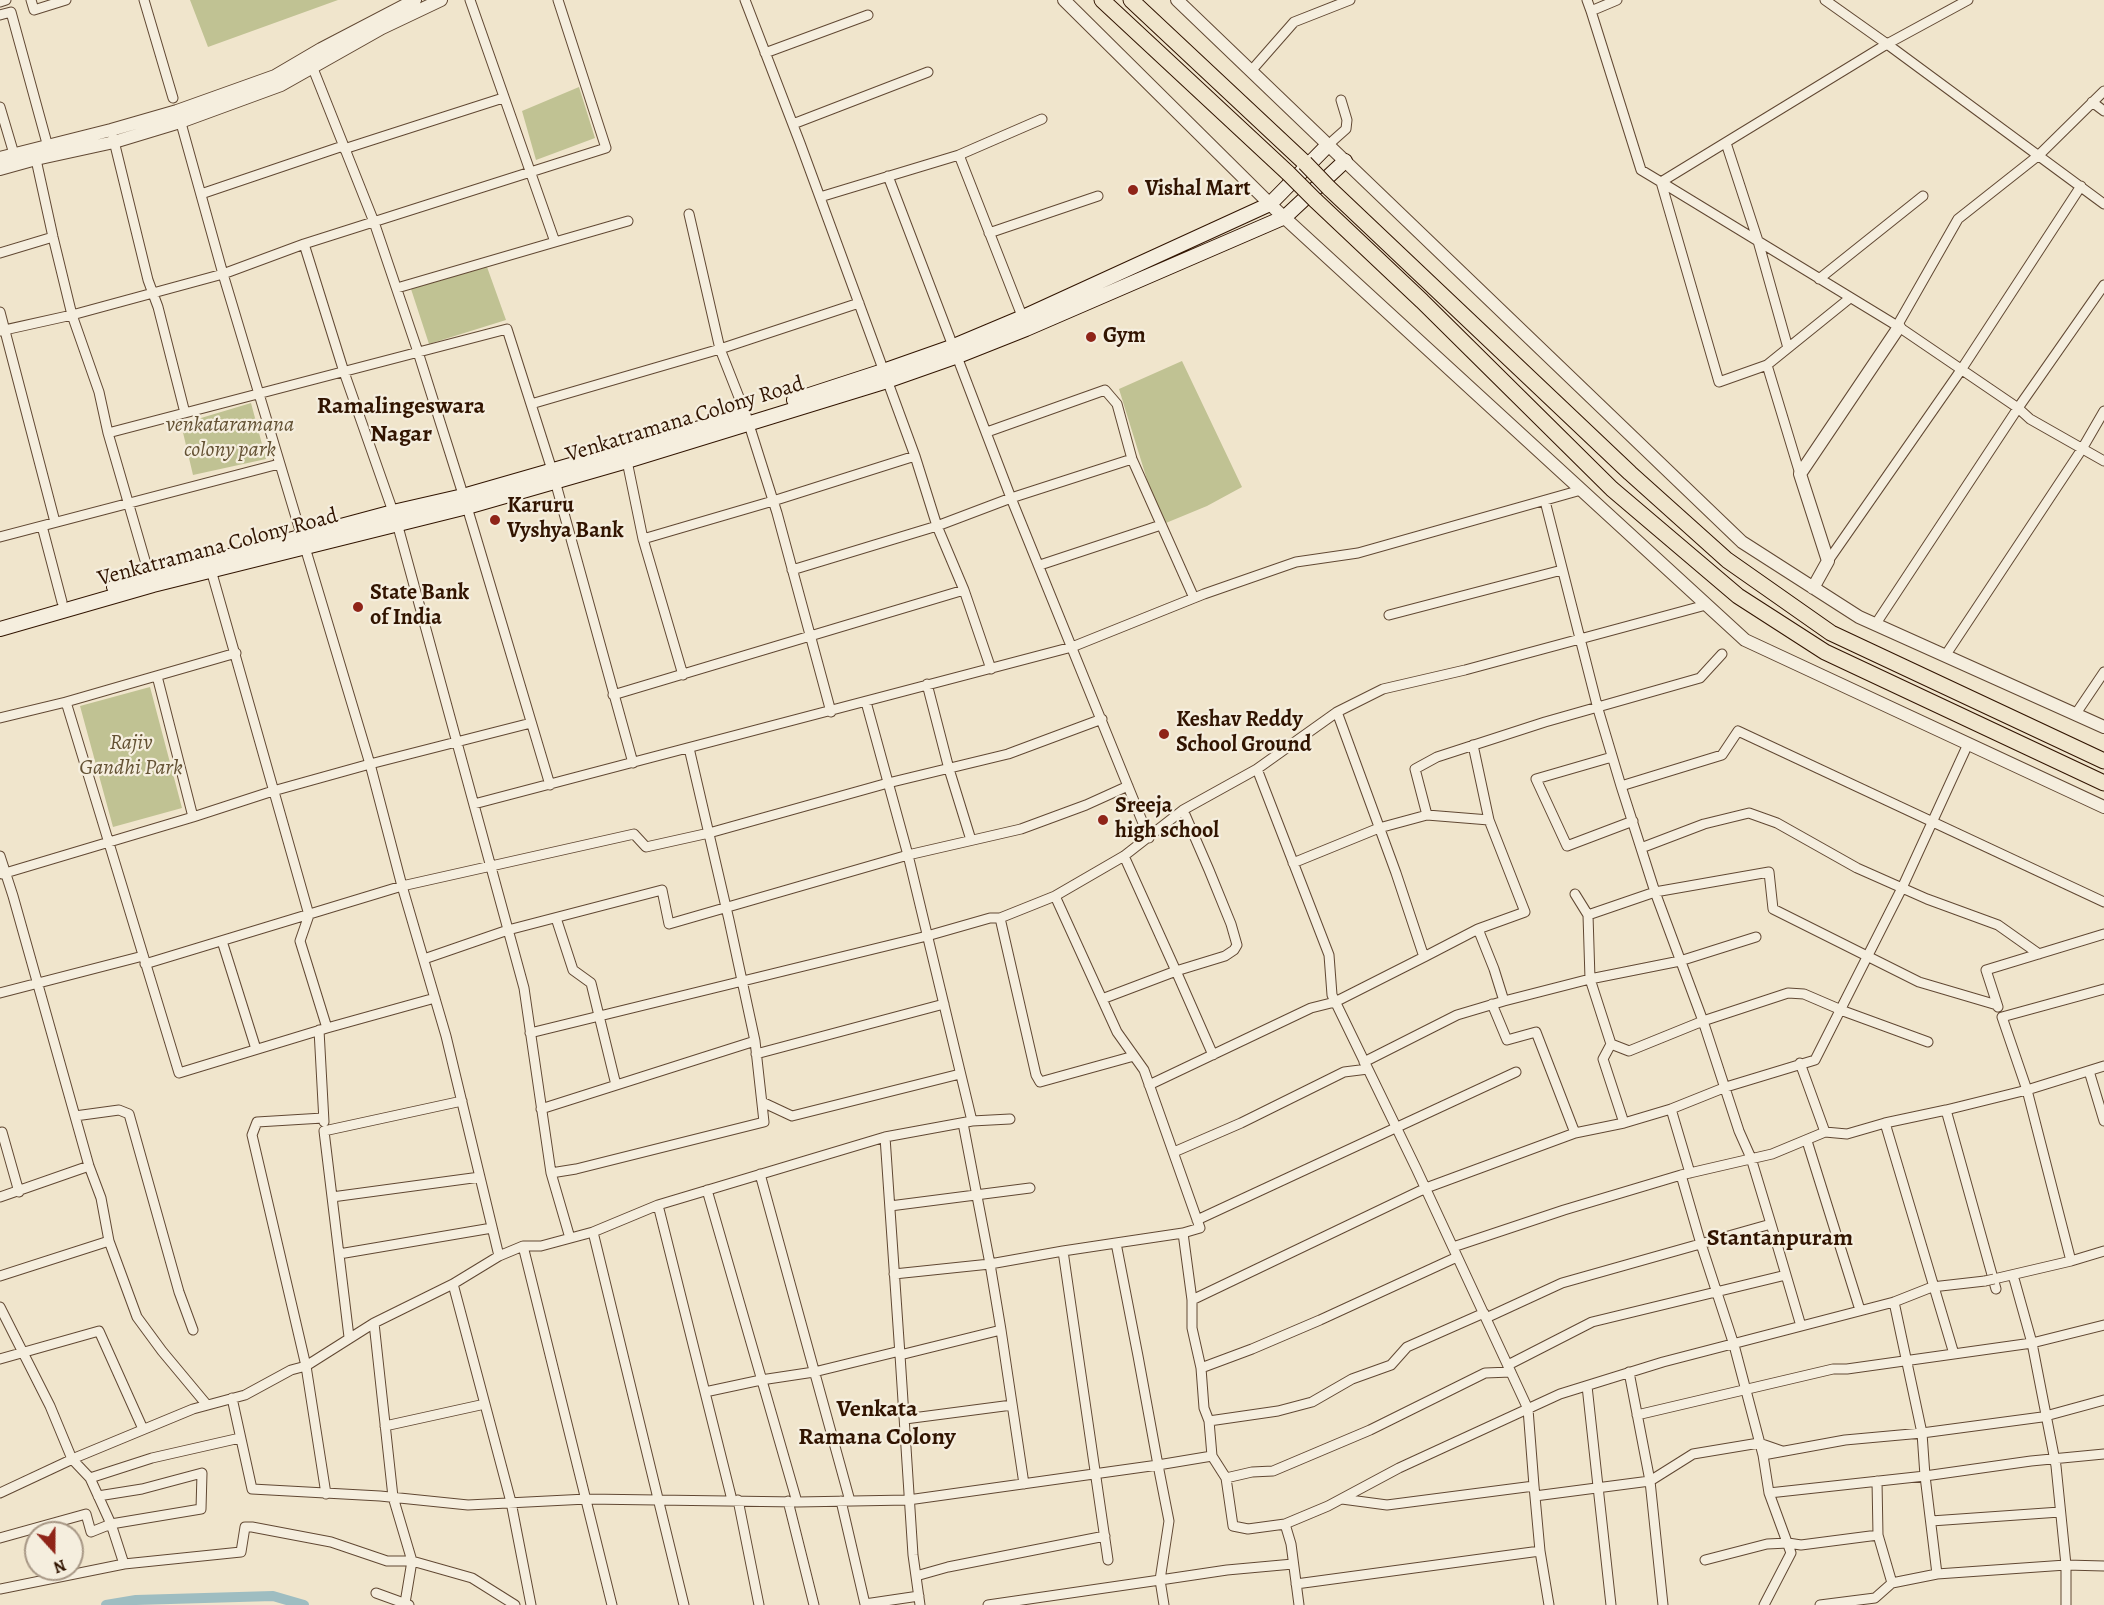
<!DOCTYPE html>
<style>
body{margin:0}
#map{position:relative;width:2104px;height:1605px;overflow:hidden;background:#f0e5cc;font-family:Alegreya,serif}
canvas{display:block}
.north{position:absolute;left:24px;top:1521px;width:60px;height:60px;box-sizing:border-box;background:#f5eede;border:2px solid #a79785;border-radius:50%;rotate:159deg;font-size:16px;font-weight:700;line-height:24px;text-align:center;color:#311400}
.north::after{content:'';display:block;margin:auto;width:21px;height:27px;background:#8f2418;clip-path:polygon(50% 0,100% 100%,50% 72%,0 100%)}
</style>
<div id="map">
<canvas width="2104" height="1605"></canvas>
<div class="north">N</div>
</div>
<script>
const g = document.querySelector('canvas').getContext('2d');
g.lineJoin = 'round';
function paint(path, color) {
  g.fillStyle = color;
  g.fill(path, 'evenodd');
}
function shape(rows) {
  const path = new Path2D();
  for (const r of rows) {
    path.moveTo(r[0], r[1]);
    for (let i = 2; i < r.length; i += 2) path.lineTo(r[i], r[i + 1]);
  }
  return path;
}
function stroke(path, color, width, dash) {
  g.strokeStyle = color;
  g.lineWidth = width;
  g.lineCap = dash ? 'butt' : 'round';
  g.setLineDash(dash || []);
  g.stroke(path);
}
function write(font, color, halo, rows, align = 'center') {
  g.font = font + ' Alegreya,serif';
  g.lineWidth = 4.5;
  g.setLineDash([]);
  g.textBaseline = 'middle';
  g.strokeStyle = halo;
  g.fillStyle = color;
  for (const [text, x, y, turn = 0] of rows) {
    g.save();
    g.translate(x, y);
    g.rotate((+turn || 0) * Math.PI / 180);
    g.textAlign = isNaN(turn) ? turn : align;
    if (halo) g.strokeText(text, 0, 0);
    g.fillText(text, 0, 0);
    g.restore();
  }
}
paint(shape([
 [190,0,338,0,208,47],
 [579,87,595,138,536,160,522,111],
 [487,267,506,320,429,344,411,289],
 [1182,361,1242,487,1207,506,1161,525,1119,389],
 [251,403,266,459,193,475,181,424],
 [150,687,182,808,113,827,80,706]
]), '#c0c293');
stroke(shape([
 [106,1605,136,1600,273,1596,304,1605]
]), '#9ebdc1', 10);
const minor = shape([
 [31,0,34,10,66,0],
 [144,0,173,98],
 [745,0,800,143,915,456,937,526,964,590,991,669],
 [1587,0,1591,11,1617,0],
 [1825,0,1887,44,1968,0],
 [0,2,6,0],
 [1591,11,1641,170,1661,182,1719,382,1767,365,1850,298],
 [0,15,11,12,48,147],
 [765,53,868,15],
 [310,61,374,222,418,352,467,507,550,785],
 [1251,71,1294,22,1350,0],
 [2092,102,2104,111],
 [0,107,14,154],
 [179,116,223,274,370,764,402,886,446,1036,499,1256],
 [793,124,928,72],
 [113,137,148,280,158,307,185,413],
 [1726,143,1758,241,1788,348],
 [1328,145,1346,129,1347,120,1341,100],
 [344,149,503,98],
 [35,155,53,237,72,315,99,392,108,433,151,581],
 [959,155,1024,321],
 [888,176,1011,498,1149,838],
 [201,194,343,146],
 [820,197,959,155,1042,119],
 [2104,204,1887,44,1661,182,1899,327,2018,408,2030,419,2104,461],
 [689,214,720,349,746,415,777,513,831,712],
 [989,233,1098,196],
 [555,242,628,221],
 [304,244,344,372,397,523,524,988,551,1173,570,1238],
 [0,253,53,237],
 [1819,279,1923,196],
 [397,288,555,242,470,0],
 [0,312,55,522],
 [1897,326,1958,219,2039,155,2104,91],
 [0,331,72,315,223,274,304,244,606,148,558,0],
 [1767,365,1800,474],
 [531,404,720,349,859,303],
 [987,432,1105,390,1117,404,1132,459,1194,598],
 [108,433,507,329,552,470,633,763],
 [627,461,643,539,683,675],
 [1545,501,1598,709,1621,786,1655,892,1703,1021,1739,1131,1751,1158,1771,1224],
 [42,526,62,602],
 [0,537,279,464],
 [643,539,773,501,915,456],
 [1828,561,1961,370,2081,186],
 [1040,565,1161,525],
 [211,570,309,915,300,941,327,1028,435,998],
 [792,570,937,526,1011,498,1132,459],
 [1389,615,1562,570],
 [1875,625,2018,408,2104,285],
 [1945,656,2082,449,2104,411],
 [157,676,193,817,273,791,370,764,531,723],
 [927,684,949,769,971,840],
 [613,695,964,590],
 [66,702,179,1073,327,1028],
 [866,702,908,855,972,1121],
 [2075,715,2104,672],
 [0,718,66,702,236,653],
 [1473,745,1489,820],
 [689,748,729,920,755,1041],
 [1612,757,1536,779,1567,846,1633,821],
 [1621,786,1722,755,1738,731,2104,902],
 [474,804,1072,647,1204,594,1296,562,1358,553,1581,490],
 [1183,810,1209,870,1231,924,1237,945,1234,950,1225,956,1176,971,1213,1055],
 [1427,815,1415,769,1437,757,1545,722,1700,678,1722,654],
 [1641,848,1704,824,1749,813,1777,823,1857,868,1927,899,1998,925,2039,954],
 [0,856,13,896,89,1166,101,1198,109,1241,137,1317,162,1351,207,1405],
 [1293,863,1379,828,1427,815,1489,820,1525,912,1478,929,1494,969,1504,1001,1457,1015,1364,1062],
 [2,874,193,817],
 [1575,894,1588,915,1655,892,1769,872,1773,909,1919,982,1997,1005],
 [1055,896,1117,1032,1144,1070,1200,1228,1183,1233],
 [556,918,573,970,591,983,616,1085],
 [1000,918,1036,1075,1040,1082,1134,1056],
 [222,941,256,1049],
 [1424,957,1478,929],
 [424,959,508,930,662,890,669,924,908,855,1021,829,1086,805,1128,786],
 [145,964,402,886,634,834,646,847,709,833,888,783,1008,754,1102,719],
 [0,993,143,956],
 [1102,999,1176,971,1124,856],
 [1504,1001,1590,979,1588,915],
 [1998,1007,1986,970,2104,934],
 [319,1030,324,1122],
 [530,1033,927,936,990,918,1000,918,1055,896,1124,856,1183,810,1257,769],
 [1611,1044,1629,1051,1703,1021,1788,993,1804,994,1846,1012,1928,1042],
 [756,1054,944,1004],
 [1800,1063,1825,1132],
 [2089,1071,2104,1121],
 [1149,1085,1311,1008,1335,1002,1424,957,1396,873,1337,712],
 [762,1102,792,1116,960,1074],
 [541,1109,755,1041,764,1122,576,1169,551,1173],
 [1671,1109,1690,1173],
 [1946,1110,1885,1123,1954,1354],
 [75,1116,119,1110,129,1114,179,1292,193,1330],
 [323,1118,257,1122,252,1135,306,1366,326,1494],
 [963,1123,990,1264,1063,1251,1108,1560],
 [1624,1123,1603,1059,1611,1044,1590,979,1680,961,1756,937],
 [0,1133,2,1132,19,1192],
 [1575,1133,1624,1123,1671,1109,1726,1087,1815,1060,1902,888,1968,744],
 [885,1137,900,1355,1001,1330,1024,1484],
 [1807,1141,1860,1310],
 [1174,1152,1241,1123,1344,1072,1368,1069],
 [760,1174,850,1501],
 [1681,1175,1701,1244,1734,1345,1763,1455,1769,1493],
 [707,1190,797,1502],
 [0,1197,89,1166],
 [332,1197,480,1177],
 [658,1205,732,1500],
 [890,1206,1030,1188],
 [1197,1220,1516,1072],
 [593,1232,684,1605],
 [523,1246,612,1605],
 [1453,1247,1564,1210,1681,1175,1772,1154,1825,1132,1847,1134,1885,1123],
 [1063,1251,1116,1243],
 [339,1254,492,1228],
 [2071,1261,2027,1090,2002,1017,2104,989],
 [894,1274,990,1264,1001,1330],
 [0,1276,109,1241],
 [1994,1279,2071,1261,2104,1251],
 [453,1284,511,1502,531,1605],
 [1996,1289,1946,1110,2027,1090,2104,1066],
 [1192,1300,1426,1188,1575,1133,1536,1032,1507,1040,1492,1004],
 [0,1307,50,1406,72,1459,90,1478,111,1524,124,1564],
 [1486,1318,1562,1283,1771,1224,1801,1326],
 [374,1323,393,1497,412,1561,472,1578,515,1605],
 [349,1337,324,1131,462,1101],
 [900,1355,913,1555,920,1605],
 [0,1359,99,1331,143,1429],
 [1508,1365,1592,1322,1786,1275],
 [1201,1368,1252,1349,1320,1320,1457,1257],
 [1629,1372,1650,1481,1693,1454,1759,1443,1782,1451],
 [1587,1386,1611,1605],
 [705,1392,761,1380,814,1372,900,1351],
 [232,1398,252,1489,380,1496,468,1505,587,1499,797,1502,908,1500,1158,1465,1212,1456,1209,1421,1204,1408,1201,1368,1192,1328,1192,1300,1183,1233,1116,1243,1138,1356,1158,1465,1169,1521,1160,1580,988,1605],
 [1637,1415,1833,1369,1847,1369,2032,1343,2104,1325],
 [905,1419,1012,1405],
 [1209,1421,1278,1411,1312,1402,1352,1379,1391,1365,1407,1347,1484,1313],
 [385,1426,485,1404],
 [1763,1455,1845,1440,1922,1433,2042,1417,2104,1400],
 [1212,1456,1226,1478,1252,1472,1273,1471,1370,1430,1485,1373,1511,1372],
 [90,1478,152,1458,240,1438],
 [1226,1478,1233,1526,1248,1529,1285,1524,1328,1506,1399,1468,1560,1394,1663,1362,1894,1302,1932,1287,1985,1281],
 [1877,1481,1878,1535,1892,1583],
 [1534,1486,1528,1409,1416,1168,1332,995,1329,955,1257,769,1337,712,1383,689,1465,670,1706,605],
 [0,1493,77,1457,193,1409,245,1395,291,1370,306,1366,374,1323,453,1284,499,1256,523,1246,541,1246,593,1232,658,1205,885,1137,972,1121,1010,1119],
 [1535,1496,1650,1481,1663,1605],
 [1342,1499,1387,1505,1534,1486,1540,1551],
 [738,1500,759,1605],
 [788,1501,814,1605],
 [841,1501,865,1604,919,1596],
 [1931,1521,2060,1512],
 [1285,1524,1291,1544,1299,1605],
 [0,1538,86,1514,91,1532,111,1524,201,1509,202,1473,142,1489,98,1496],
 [1705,1560,1767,1544,1788,1543,1801,1545,1878,1535],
 [1937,1574,1925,1476,2031,1461,2104,1454],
 [916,1576,948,1567,1105,1536],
 [1296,1584,1540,1551,1549,1605],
 [0,1589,124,1564,241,1552,245,1527,252,1527,331,1542,387,1561,412,1561,405,1603],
 [376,1593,409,1605],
 [1164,1605,1160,1580,1227,1570,1293,1564],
 [1764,1605,1791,1553,1769,1493,1925,1476,1922,1433,1894,1302],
 [1820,1605,1875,1598,1892,1583,1937,1574,2066,1565,2056,1466,2032,1343,2013,1275],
 [2066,1605,2066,1565,2104,1566]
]);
const tertiary = shape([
 [1064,0,1275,209,1745,640,2104,807],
 [1177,0,1742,542,1859,617,2104,727],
 [0,158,111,130,177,111,275,76,321,49,415,0],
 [0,169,36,159,114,142,180,122,281,85,382,28,441,0],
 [1813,588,1828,561,1800,474,1899,327]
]);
const secondary = shape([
 [794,400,883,371,954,346,1023,317,1270,204,1328,145],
 [114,587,393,512,463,496,738,417],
 [0,629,153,585,467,507,627,461,887,381,958,356,1026,329,1285,217,1345,161]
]);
const trunk = shape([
 [1102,0,1288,173],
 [1131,0,1305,163],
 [1329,188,1630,473,1727,560,1831,633,2104,761],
 [1315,200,1422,301,1612,489,1738,596,1825,652,2104,783]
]);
stroke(minor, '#614833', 11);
stroke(tertiary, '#614833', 14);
stroke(secondary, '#311400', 16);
stroke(trunk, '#311400', 17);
stroke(minor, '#f5eede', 9);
stroke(tertiary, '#f5eede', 12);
stroke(secondary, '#f5eede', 14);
stroke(trunk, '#f0e5cc', 15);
const minorBridge = shape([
 [1985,1281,1994,1279]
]);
const trunkBridge = shape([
 [1305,163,1329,188],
 [1288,173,1315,200]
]);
stroke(minorBridge, '#614833', 11, []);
stroke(trunkBridge, '#311400', 17, []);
stroke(minorBridge, '#f5eede', 9);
stroke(trunkBridge, '#f0e5cc', 15);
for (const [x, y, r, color] of [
 [1133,190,6,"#8f2418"],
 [1091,337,6,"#8f2418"],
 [495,520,6,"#8f2418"],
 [358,607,6,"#8f2418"],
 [1164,734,6,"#8f2418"],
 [1103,820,6,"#8f2418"]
]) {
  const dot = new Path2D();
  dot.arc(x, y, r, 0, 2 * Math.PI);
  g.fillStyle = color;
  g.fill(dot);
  stroke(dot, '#f5eede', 2);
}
write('bold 22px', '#311400', '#f5eede', [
 ["Vishal Mart",1145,190],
 ["Gym",1103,337],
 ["Karuru",507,507],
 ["Vyshya Bank",507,532],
 ["State Bank",370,594],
 ["of India",370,619],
 ["Keshav Reddy",1176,721],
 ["School Ground",1176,746],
 ["Sreeja",1115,807],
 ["high school",1115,832]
], 'left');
write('22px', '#311400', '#f5eede', [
 ["Venkatramana Colony Road",685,420,-17],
 ["Venkatramana Colony Road",218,548,-15]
]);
write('italic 22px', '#635133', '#f5eede', [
 ["venkataramana",230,426],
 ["colony park",230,451],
 ["Rajiv",131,744],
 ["Gandhi Park",131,769]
]);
write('bold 24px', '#311400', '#f5eede', [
 ["Ramalingeswara",401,407],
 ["Nagar",401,435],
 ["Stantanpuram",1780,1239],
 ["Venkata",877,1410],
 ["Ramana Colony",877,1438]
]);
</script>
